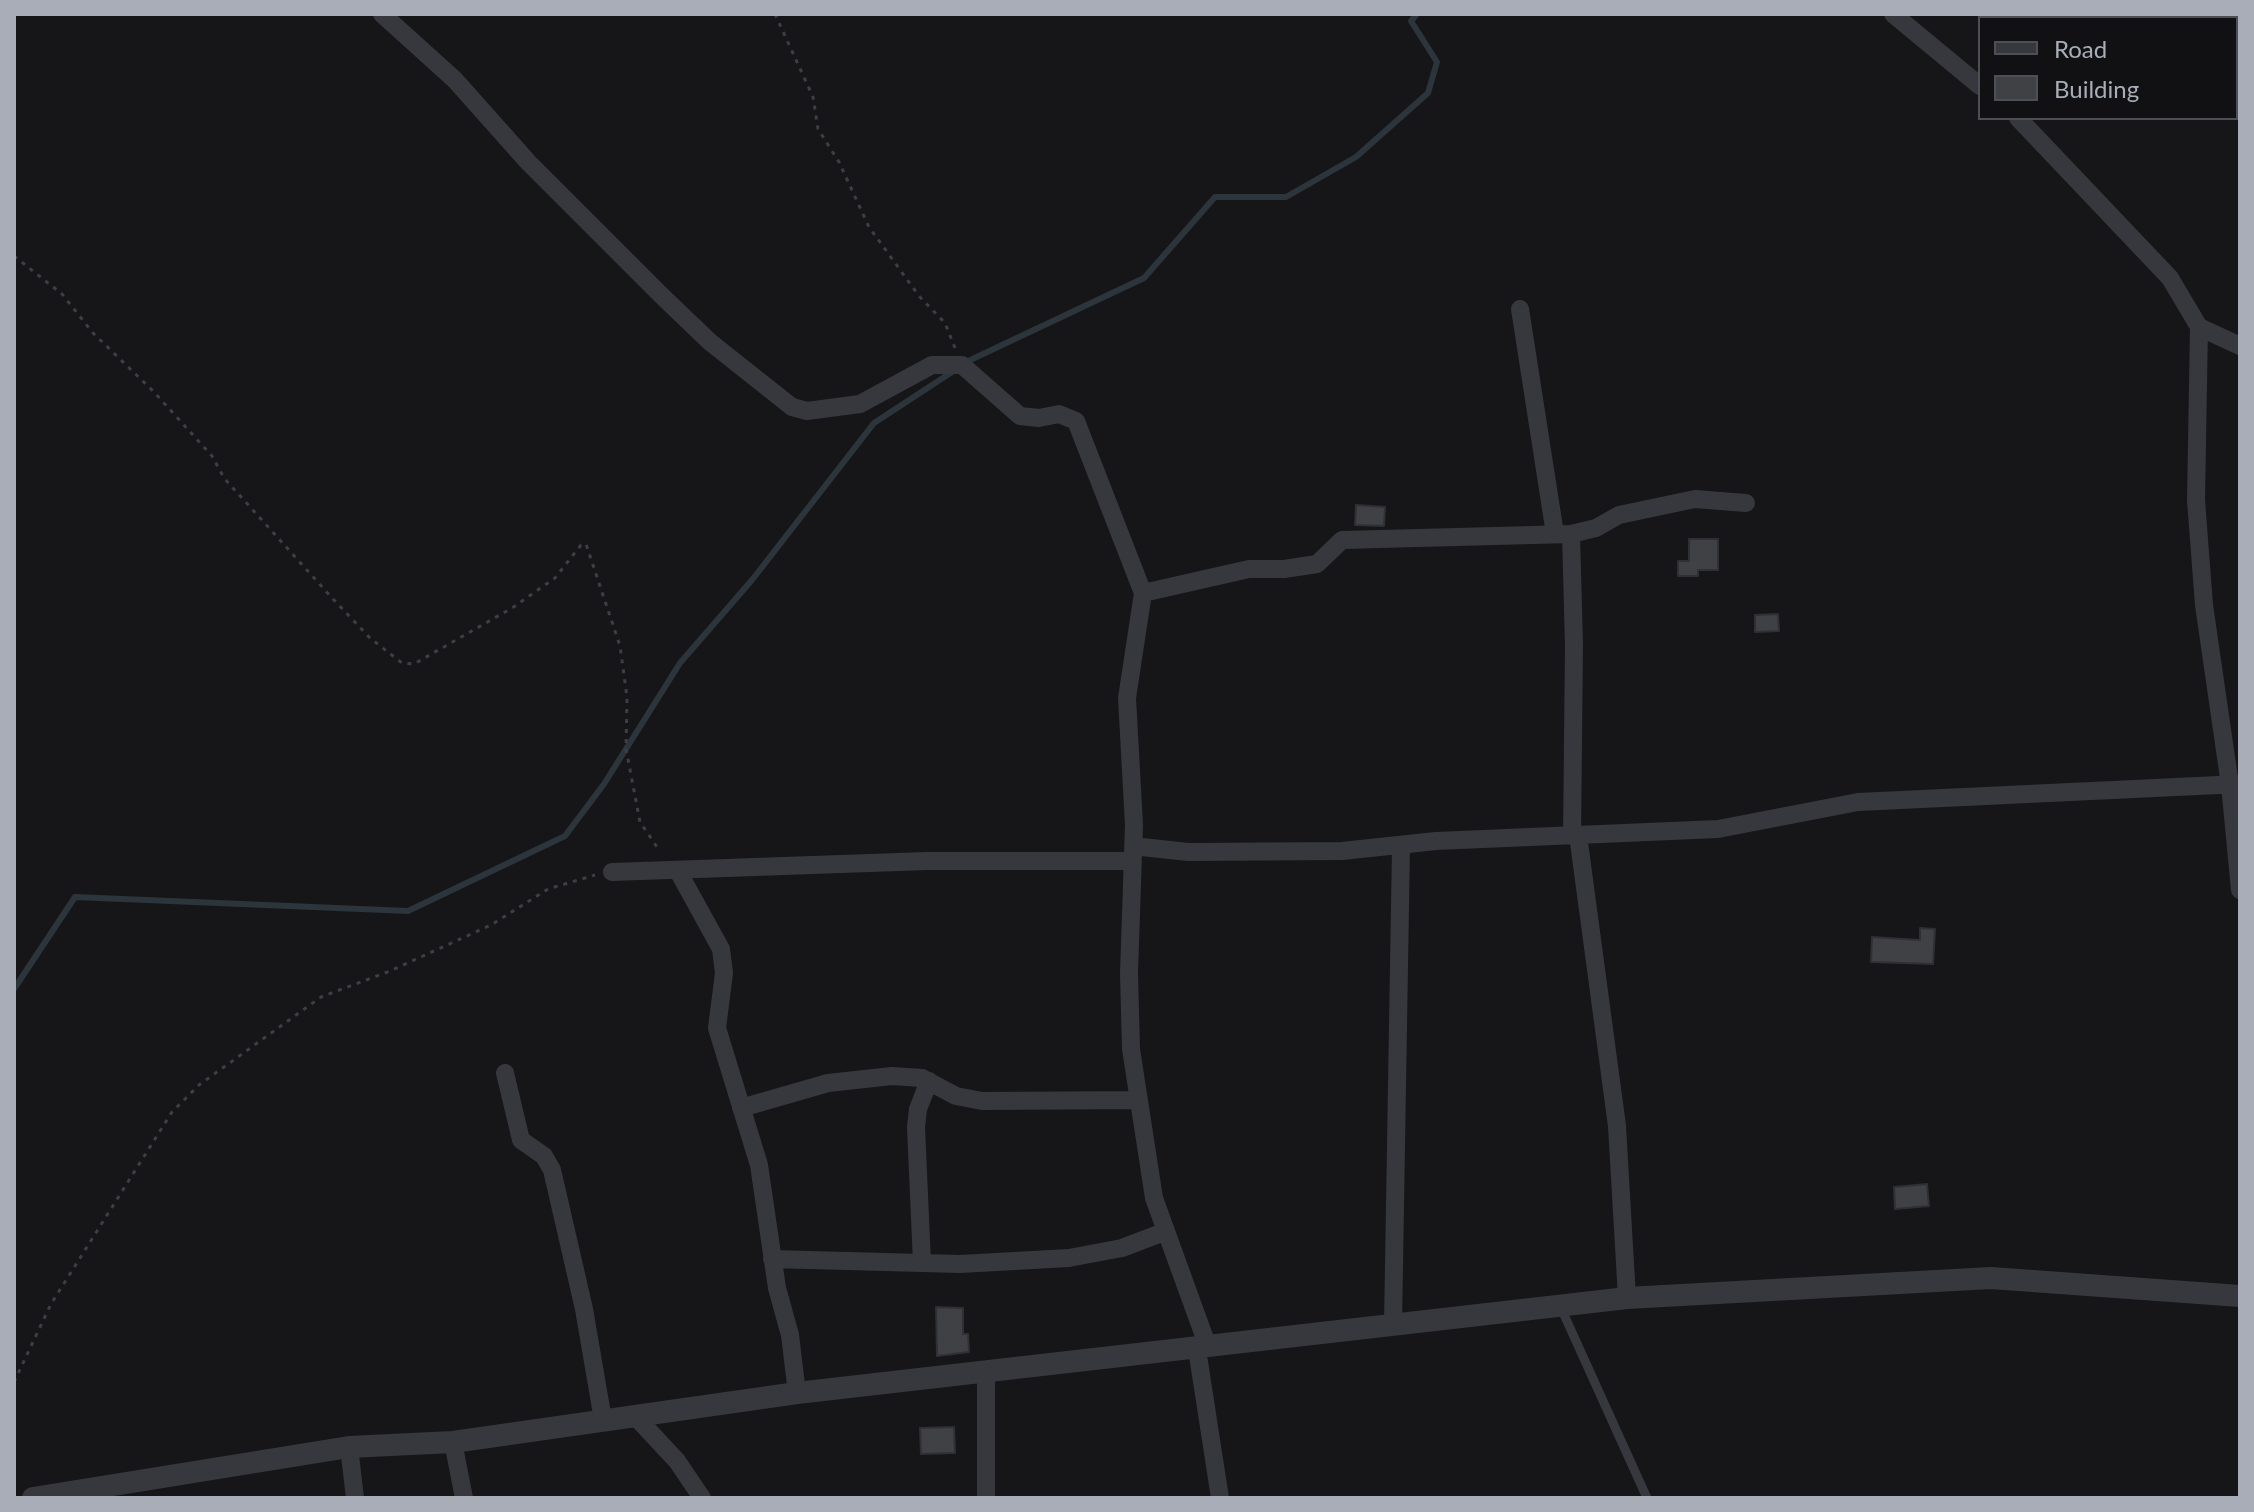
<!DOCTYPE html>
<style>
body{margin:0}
#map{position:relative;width:2254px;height:1512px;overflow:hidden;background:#161618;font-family:Lato,sans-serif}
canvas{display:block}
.frame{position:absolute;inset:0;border:16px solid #a8adb8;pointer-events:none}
.legend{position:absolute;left:1978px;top:16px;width:260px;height:104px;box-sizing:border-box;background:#111113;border:2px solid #4d4f55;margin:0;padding:10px 14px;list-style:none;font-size:24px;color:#a8adb8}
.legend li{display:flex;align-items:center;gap:16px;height:40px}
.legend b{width:40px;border:2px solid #4d4f55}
</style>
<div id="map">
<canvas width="2254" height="1512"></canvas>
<div class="frame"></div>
<ul class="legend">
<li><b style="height:10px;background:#37383d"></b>Road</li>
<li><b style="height:22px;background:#404145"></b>Building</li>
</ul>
</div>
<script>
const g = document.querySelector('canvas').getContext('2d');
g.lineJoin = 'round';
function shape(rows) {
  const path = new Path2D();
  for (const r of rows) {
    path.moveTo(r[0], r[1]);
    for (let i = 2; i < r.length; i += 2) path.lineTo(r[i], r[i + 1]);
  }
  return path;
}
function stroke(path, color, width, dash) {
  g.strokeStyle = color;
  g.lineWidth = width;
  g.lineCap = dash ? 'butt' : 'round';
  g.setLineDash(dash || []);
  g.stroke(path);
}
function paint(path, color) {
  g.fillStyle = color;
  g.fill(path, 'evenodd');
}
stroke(shape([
 [964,363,1144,278,1215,197,1286,197,1356,157,1428,93,1437,62,1411,21,1417,14],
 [14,989,75,897,408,911,565,836,604,784,680,663,752,580,874,423,952,372]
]), '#2c353c', 6);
const building = shape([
 [1356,505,1385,507,1384,526,1355,525,1356,505],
 [1689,539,1718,539,1718,570,1698,570,1698,576,1678,576,1678,561,1689,561,1689,539],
 [1778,614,1779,631,1755,632,1755,615,1778,614],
 [1920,928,1935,929,1933,964,1871,962,1872,937,1920,940,1920,928],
 [1927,1184,1929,1206,1895,1209,1894,1187,1927,1184],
 [936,1307,963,1308,963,1334,968,1334,969,1352,937,1356,936,1307],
 [954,1427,955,1453,921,1454,920,1428,954,1427]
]);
paint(building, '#404145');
stroke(building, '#303034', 2);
stroke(shape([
 [775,14,813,97,818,129,839,162,869,227,919,296,945,323,955,348],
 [14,256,62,294,93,333,154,392,212,456,224,478,333,599,370,638,402,663,414,664,512,608,555,578,581,545,586,544,620,646,627,697,626,749,640,822,659,850],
 [14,1382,51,1304,172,1112,199,1085,321,997,390,971,491,925,548,889,595,875]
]), '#3d3f44', 3, [4, 6]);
stroke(shape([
 [1561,1308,1647,1498]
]), '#37383d', 9);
stroke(shape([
 [382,14,455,80,528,162,661,295,710,342,792,407,807,411,860,404,932,365,962,365,1020,416,1039,418,1059,414,1076,421,1143,593,1127,698,1134,825,1129,973,1131,1049,1154,1198,1208,1347],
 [1893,14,1980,86],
 [2018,118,2170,278,2199,327,2196,500,2204,605,2230,785,2240,890],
 [1520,309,1555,534],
 [2199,327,2240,346],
 [1571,534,1574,646,1572,836],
 [1143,593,1249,569,1284,569,1317,564,1342,540,1571,534,1596,528,1619,515,1695,499,1746,503],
 [1578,835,1617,1126,1627,1298],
 [1133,846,1188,852,1342,851,1436,841,1718,829,1858,802,2240,784],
 [678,871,721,949,724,973,717,1028,759,1165,777,1288,790,1335,797,1393],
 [612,872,927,861,1132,861],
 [505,1073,521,1140,544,1156,552,1170,584,1309,603,1420],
 [741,1108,828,1083,892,1076,922,1078,956,1096,982,1101,1137,1100],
 [772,1259,960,1264,1069,1258,1122,1248,1164,1232],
 [922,1263,916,1127,918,1109,929,1081],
 [1393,1325,1401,846],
 [1197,1349,1220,1498],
 [986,1371,986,1498],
 [635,1416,677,1461,702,1498],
 [453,1442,464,1498],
 [349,1447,355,1498]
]), '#37383d', 18);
stroke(shape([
 [33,1498,349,1447,453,1442,797,1393,1627,1298,1991,1278,2240,1296]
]), '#37383d', 22);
</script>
